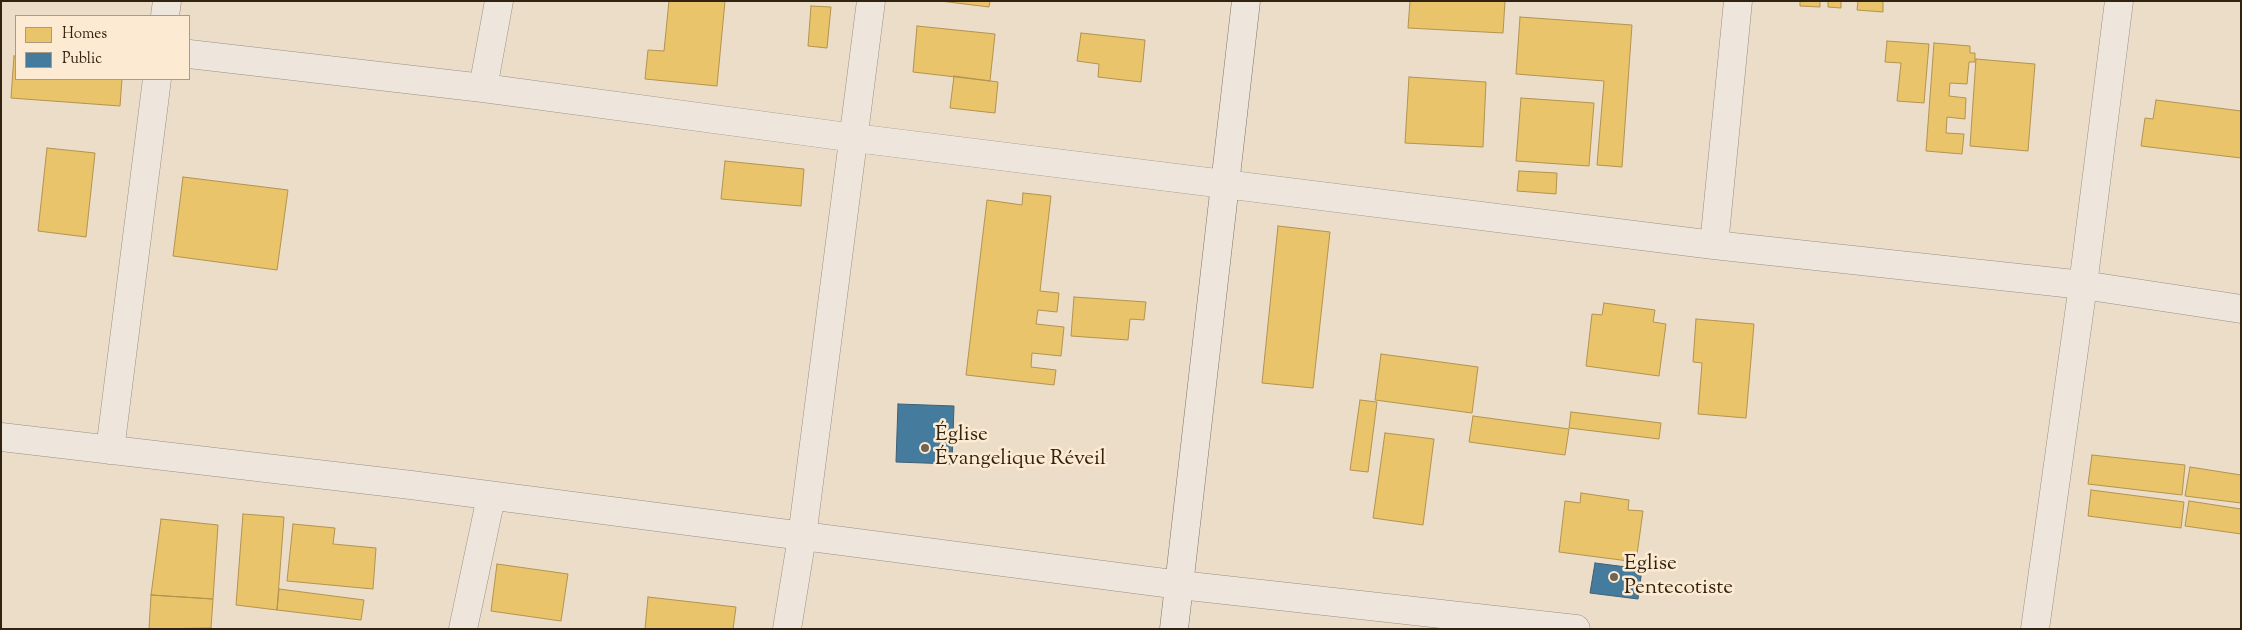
<!DOCTYPE html>
<meta charset="utf-8">
<style>
body{margin:0}
#map{position:relative;width:2242px;height:630px;overflow:hidden;background:#ecddc9;font-family:"Sorts Mill Goudy",serif}
canvas{display:block}
.frame{position:absolute;inset:0;border:2px solid #322210;pointer-events:none}
.legend{position:absolute;left:15px;top:15px;width:175px;height:65px;box-sizing:border-box;background:#fcebd2;border:1px solid #ab9b84;margin:0;padding:6px 9px;list-style:none;font-size:15px;color:#322210}
.legend li{display:flex;align-items:center;gap:10px;height:25px}
.legend b{width:25px;border:1px solid #ab9b84}
</style>
<div id="map">
<canvas width="2242" height="630"></canvas>
<div class="frame"></div>
<ul class="legend">
<li><b style="height:14px;background:#e9c46a"></b>Homes</li>
<li><b style="height:14px;background:#457b9d"></b>Public</li>
</ul>
</div>
<script>
const g = document.querySelector('canvas').getContext('2d');
g.lineJoin = 'round';
function paint(path, color) {
  g.fillStyle = color;
  g.fill(path, 'evenodd');
}
function shape(rows) {
  const path = new Path2D();
  for (const r of rows) {
    path.moveTo(r[0], r[1]);
    for (let i = 2; i < r.length; i += 2) path.lineTo(r[i], r[i + 1]);
  }
  return path;
}
function stroke(path, color, width, dash) {
  g.strokeStyle = color;
  g.lineWidth = width;
  g.lineCap = dash ? 'butt' : 'round';
  g.setLineDash(dash || []);
  g.stroke(path);
}
function write(font, color, halo, rows, align = 'center') {
  g.font = font + ' "Sorts Mill Goudy",serif';
  g.lineWidth = 5;
  g.setLineDash([]);
  g.textBaseline = 'middle';
  g.strokeStyle = halo;
  g.fillStyle = color;
  for (const [text, x, y, turn = 0] of rows) {
    g.save();
    g.translate(x, y);
    g.rotate((+turn || 0) * Math.PI / 180);
    g.textAlign = isNaN(turn) ? turn : align;
    if (halo) g.strokeText(text, 0, 0);
    g.fillText(text, 0, 0);
    g.restore();
  }
}
const homes = shape([
 [669,1,725,1,717,86,645,79,648,50,664,51,669,1],
 [940,1,990,1,989,7,940,1],
 [1410,1,1505,1,1503,33,1408,28,1410,1],
 [1800,1,1820,1,1820,7,1800,6,1800,1],
 [1828,1,1841,1,1841,8,1828,7,1828,1],
 [1858,1,1883,1,1883,12,1857,10,1858,1],
 [811,6,831,7,827,48,808,46,811,6],
 [1520,17,1632,25,1622,167,1597,165,1604,81,1516,74,1520,17],
 [917,26,995,34,990,81,913,72,917,26],
 [1081,33,1145,40,1141,82,1098,77,1099,64,1077,61,1081,33],
 [1887,41,1929,44,1924,103,1897,101,1901,63,1885,62,1887,41],
 [1934,43,1970,46,1970,53,1975,53,1975,62,1969,62,1967,84,1950,83,1949,96,1966,98,1965,119,1947,117,1946,133,1964,134,1962,154,1926,151,1934,43],
 [14,56,16,56,16,79,122,79,120,106,11,98,14,56],
 [1976,59,2035,64,2028,151,1970,146,1976,59],
 [954,76,998,82,995,113,950,108,954,76],
 [1409,77,1486,82,1483,147,1405,143,1409,77],
 [1521,98,1594,103,1589,166,1516,161,1521,98],
 [2156,100,2241,111,2241,158,2141,146,2145,118,2153,119,2156,100],
 [47,148,95,153,86,237,38,231,47,148],
 [725,161,804,169,801,206,721,199,725,161],
 [1519,171,1557,173,1556,194,1517,191,1519,171],
 [183,177,288,190,277,270,173,256,183,177],
 [1023,193,1051,196,1040,291,1059,293,1057,312,1038,310,1036,324,1064,327,1061,356,1032,353,1031,367,1056,370,1054,385,966,375,987,200,1022,205,1023,193],
 [1278,226,1330,232,1313,388,1262,383,1278,226],
 [1074,297,1146,302,1144,320,1130,319,1128,340,1071,336,1074,297],
 [1604,303,1655,310,1653,322,1666,324,1659,376,1586,366,1592,314,1602,315,1604,303],
 [1696,319,1754,324,1746,418,1698,414,1702,363,1693,362,1696,319],
 [1381,354,1478,367,1472,413,1375,400,1381,354],
 [1360,400,1377,402,1368,472,1350,470,1360,400],
 [1571,412,1661,423,1659,439,1569,428,1571,412],
 [1473,416,1569,429,1565,455,1469,442,1473,416],
 [1385,433,1434,439,1423,525,1373,518,1385,433],
 [2092,455,2185,465,2182,495,2088,484,2092,455],
 [2190,467,2241,475,2241,503,2185,496,2190,467],
 [2091,490,2184,502,2181,528,2088,516,2091,490],
 [1581,493,1629,500,1628,510,1643,511,1636,562,1559,552,1565,501,1580,503,1581,493],
 [2189,501,2241,509,2241,534,2185,526,2189,501],
 [243,514,284,517,277,610,236,605,243,514],
 [161,519,218,525,213,599,151,595,161,519],
 [293,524,335,528,333,544,376,548,373,589,287,581,293,524],
 [497,564,568,574,561,621,491,611,497,564],
 [279,589,364,600,361,620,277,610,279,589],
 [151,595,213,599,211,628,149,629,151,595],
 [648,597,736,607,733,629,645,629,648,597]
]);
paint(homes, '#e9c46a');
stroke(homes, '#b2934f', 1);
const public = shape([
 [898,404,954,406,952,464,896,462,898,404],
 [1595,563,1642,569,1638,599,1590,593,1595,563]
]);
paint(public, '#457b9d');
stroke(public, '#3f6073', 1);
const street = shape([
 [165,16,167,1],
 [189,54,483,88,855,138,1714,245,2083,285,2241,309],
 [483,88,499,1],
 [1714,245,1738,1],
 [1,437,411,485,1180,585,1576,629],
 [110,450,157,79],
 [463,629,491,497],
 [787,629,802,537,871,1],
 [2035,629,2083,285,2119,1]
]);
const secondary = shape([
 [1174,629,1246,1]
]);
stroke(street, '#9a8f82', 29);
stroke(secondary, '#807669', 29);
stroke(street, '#eee6dd', 28);
stroke(secondary, '#eee6dd', 28);
for (const [x, y, r, color] of [
 [925,448,5,"#736351"],
 [1614,577,5,"#736351"]
]) {
  const dot = new Path2D();
  dot.arc(x, y, r, 0, 2 * Math.PI);
  g.fillStyle = color;
  g.fill(dot);
  stroke(dot, '#fcebd2', 2);
}
write('21px', '#322210', '#fcebd2', [
 ["Église",935,436],
 ["Évangelique Réveil",935,460],
 ["Eglise",1624,565],
 ["Pentecotiste",1624,589]
], 'left');
</script>
